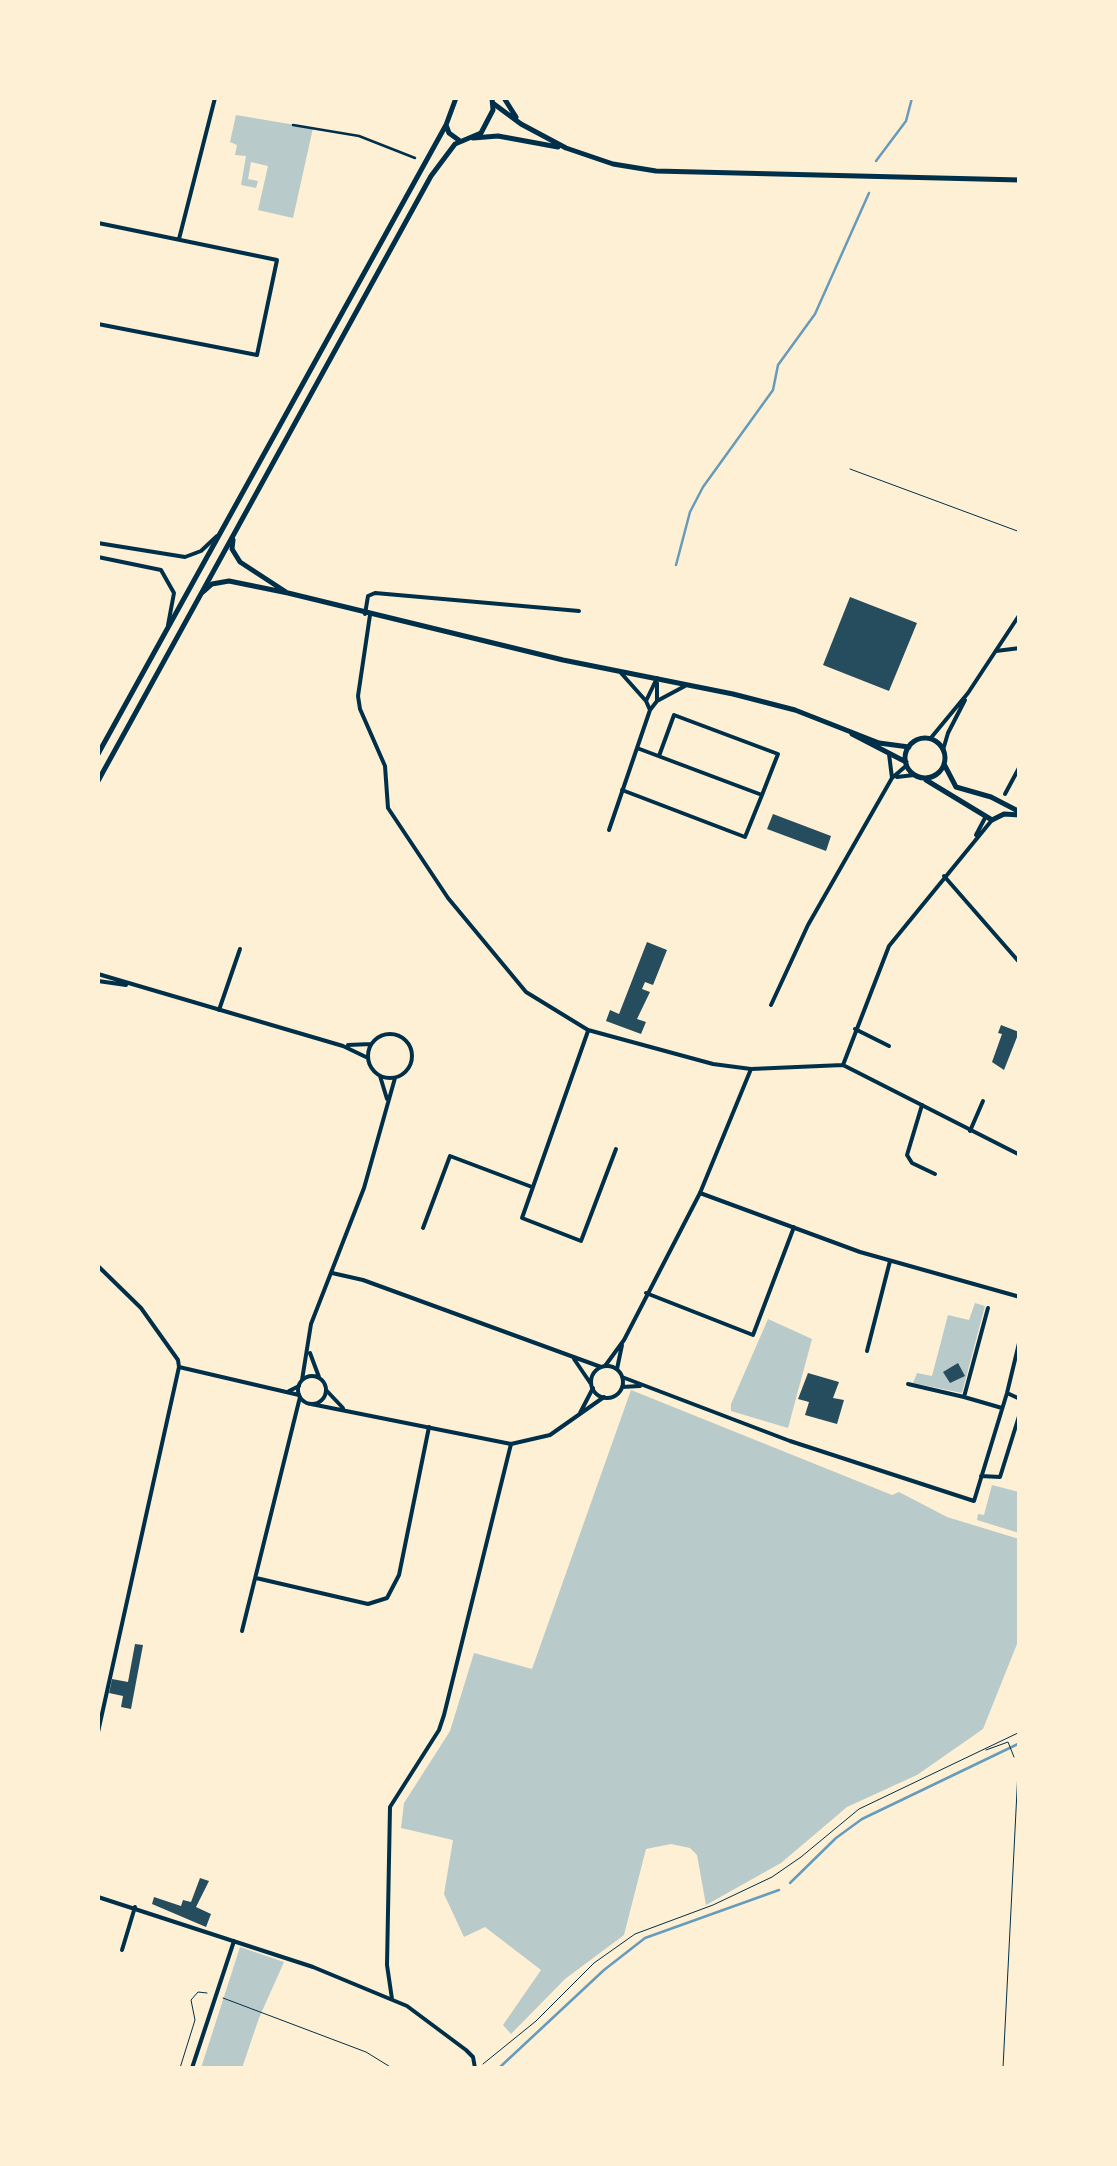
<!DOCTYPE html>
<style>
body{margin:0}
#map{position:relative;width:1117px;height:2166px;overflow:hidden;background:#fdf0d5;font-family:Poppins,sans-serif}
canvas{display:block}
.frame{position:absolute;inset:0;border:100px solid #fdf0d5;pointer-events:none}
</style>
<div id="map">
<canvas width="1117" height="2166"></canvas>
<div class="frame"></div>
</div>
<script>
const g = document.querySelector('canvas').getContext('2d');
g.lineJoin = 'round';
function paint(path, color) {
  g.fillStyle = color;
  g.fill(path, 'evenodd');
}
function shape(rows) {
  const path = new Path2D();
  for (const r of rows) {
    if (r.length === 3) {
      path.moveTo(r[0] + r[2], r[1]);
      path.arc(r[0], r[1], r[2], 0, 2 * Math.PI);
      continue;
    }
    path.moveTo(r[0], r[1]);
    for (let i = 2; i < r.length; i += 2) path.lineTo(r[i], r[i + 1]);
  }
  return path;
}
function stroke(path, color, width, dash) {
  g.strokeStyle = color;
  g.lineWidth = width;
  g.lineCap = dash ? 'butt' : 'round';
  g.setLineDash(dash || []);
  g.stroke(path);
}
paint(shape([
 [236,115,313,128,293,218,258,210,268,166,251,162,248,179,258,181,256,188,241,185,246,156,235,155,237,145,230,142],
 [975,1303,985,1306,962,1393,913,1383,917,1373,932,1376,948,1315,969,1320],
 [768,1319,812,1339,788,1428,731,1411,731,1404],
 [631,1390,892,1495,899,1492,947,1517,1019,1539,1019,1639,983,1729,917,1775,847,1807,781,1863,706,1905,697,1855,690,1848,671,1844,646,1849,624,1935,565,1979,511,2034,503,2025,541,1970,485,1927,464,1937,444,1894,453,1840,401,1828,404,1803,450,1731,474,1653,532,1669],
 [992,1485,1019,1492,1019,1533,977,1520,978,1514,984,1515],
 [240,1947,284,1962,259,2018,242,2068,201,2068]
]), '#b9caca');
stroke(shape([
 [876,161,906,121,912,98],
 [676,565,690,512,703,487,773,390,778,365,815,314,869,193],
 [790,1883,836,1838,862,1819,1020,1743],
 [499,2068,604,1970,645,1938,779,1890]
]), '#669bbc', 2.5);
paint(shape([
 [850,597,917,623,889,691,823,665],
 [773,814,831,836,826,851,767,829],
 [647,942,667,950,653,985,645,982,642,989,650,992,637,1019,646,1022,641,1034,606,1021,610,1010,619,1014],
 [1001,1025,1019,1032,1004,1070,992,1062,1002,1034,998,1033],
 [958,1363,965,1376,950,1383,943,1372],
 [808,1373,839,1382,833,1398,844,1400,837,1424,805,1415,809,1402,798,1399],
 [135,1644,143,1645,131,1709,121,1707,123,1696,109,1693,112,1679,128,1682],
 [200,1878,209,1881,196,1907,211,1914,206,1927,152,1904,154,1897,181,1906,183,1900,191,1902]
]), '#264d5e');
stroke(shape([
 [986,1750,1008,1742,1014,1757],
 [223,1998,366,2052,392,2068],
 [483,2064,536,2021,594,1963,635,1934,713,1905,772,1877,801,1857,859,1809,1020,1732],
 [180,2068,195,2020,191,2000,198,1992,207,1993],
 [1003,2068,1018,1771]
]), '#003049', 1);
stroke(shape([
 [850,469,1020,532]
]), '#003049', 1);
stroke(shape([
 [293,125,359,136,415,158]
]), '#003049', 2.5);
stroke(shape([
 [98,223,277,260,257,355,98,324],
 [179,239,215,98],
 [98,543,185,557,201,551,217,536],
 [98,557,161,570,174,593,168,625],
 [365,614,368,596,375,593,579,611],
 [996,651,1020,648],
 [621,673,646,701],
 [657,683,657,701],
 [650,710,646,701,657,678],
 [889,754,892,778],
 [659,756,674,715,778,754,762,795],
 [897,777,914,775],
 [622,790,745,837,762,795,637,748],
 [1005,794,1020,766],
 [609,830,650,710,657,701,685,686],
 [944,876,1020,963],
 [771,1005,808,925,892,778,907,765],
 [219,1010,240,949],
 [855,1029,889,1046],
 [588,1031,522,1218,581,1241,616,1149],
 [922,1105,907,1155,912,1163,935,1174],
 [970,1131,983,1101],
 [700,1193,860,1252,1020,1297],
 [423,1228,450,1156,532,1187],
 [98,1266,141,1308,178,1360,179,1367,98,1732],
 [332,1273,363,1280,601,1367],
 [646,1293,753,1335,794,1227],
 [988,1308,964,1397,1002,1408],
 [867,1351,890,1261],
 [574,1359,591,1384],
 [607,1382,16],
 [179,1367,299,1395],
 [622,1377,790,1441,974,1501,1007,1393,1020,1339],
 [908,1384,964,1397],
 [622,1387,640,1386],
 [289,1391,299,1386],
 [1007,1393,1020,1399],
 [981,1476,1000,1477,1020,1413],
 [256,1578,368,1604,387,1598,399,1575,429,1427],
 [242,1631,300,1397],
 [98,1897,313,1967,407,2006,466,2050,473,2057,475,2068],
 [122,1950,135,1907],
 [392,1999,387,1965,390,1807,439,1730,444,1715,511,1444],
 [192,2068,234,1941]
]), '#003049', 4);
stroke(shape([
 [370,615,358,696,360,709,385,766,388,808,448,898,526,992,588,1030,713,1064,751,1069,843,1065,1020,1155],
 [930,739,968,693,1020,614],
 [943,750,948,733,965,700],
 [976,835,985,818],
 [98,974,343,1046,368,1058],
 [98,981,126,985],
 [390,1056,22],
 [348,1045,371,1044],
 [843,1065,889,946,992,820],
 [380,1076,387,1099],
 [310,1353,319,1377],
 [605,1366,624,1340,700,1193,751,1069],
 [617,1369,622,1345],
 [312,1390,14],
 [302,1380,311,1324,364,1188,395,1078],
 [326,1390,343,1408],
 [311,1404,511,1444,550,1435,604,1397],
 [580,1413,593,1388]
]), '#003049', 4);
stroke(shape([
 [504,98,516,117],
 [494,104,521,124,566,148,613,164,656,171,1020,180],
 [473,138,498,136,558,147],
 [233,540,232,549,240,562,286,592],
 [203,592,212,584,229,581,288,593,563,660,733,694,795,710,879,743,909,747],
 [852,734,906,762],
 [925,758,20],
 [944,764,956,787,991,797,1020,812],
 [926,780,992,820,1004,814,1020,815]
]), '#003049', 5);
stroke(shape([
 [456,98,446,125,449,133,460,141],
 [98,754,446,125],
 [98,781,431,176,455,144,481,133,493,110,492,98]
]), '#003049', 5);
</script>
